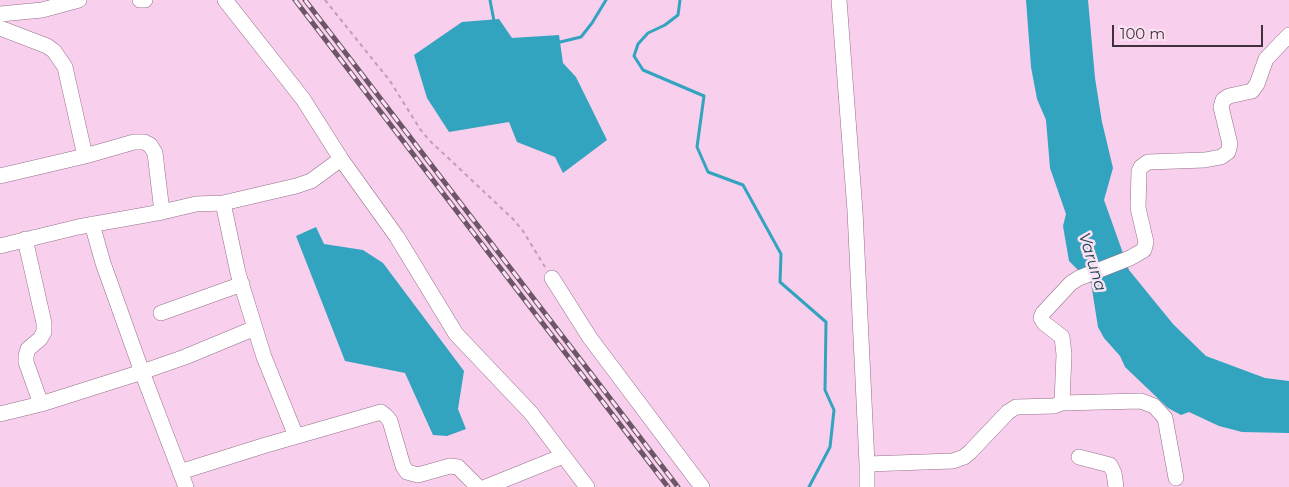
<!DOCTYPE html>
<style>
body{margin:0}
#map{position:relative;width:1289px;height:487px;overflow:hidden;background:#f8cfec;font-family:Montserrat,sans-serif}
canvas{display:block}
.scale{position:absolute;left:1112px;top:25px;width:151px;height:22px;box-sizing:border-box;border:2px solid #40303b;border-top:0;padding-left:6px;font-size:15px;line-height:18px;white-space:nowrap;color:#40303b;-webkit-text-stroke:4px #fbe2f3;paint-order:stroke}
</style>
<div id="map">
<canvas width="1289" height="487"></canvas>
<div class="scale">100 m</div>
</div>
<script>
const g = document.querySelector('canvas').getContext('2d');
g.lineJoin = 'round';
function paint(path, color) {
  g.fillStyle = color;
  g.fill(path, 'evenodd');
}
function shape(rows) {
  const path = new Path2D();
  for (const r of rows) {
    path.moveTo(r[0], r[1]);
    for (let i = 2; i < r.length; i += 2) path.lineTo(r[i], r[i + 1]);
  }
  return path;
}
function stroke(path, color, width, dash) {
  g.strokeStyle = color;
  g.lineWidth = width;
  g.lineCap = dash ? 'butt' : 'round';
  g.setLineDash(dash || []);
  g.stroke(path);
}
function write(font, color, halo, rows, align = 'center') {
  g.font = font + ' Montserrat,sans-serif';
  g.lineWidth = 5;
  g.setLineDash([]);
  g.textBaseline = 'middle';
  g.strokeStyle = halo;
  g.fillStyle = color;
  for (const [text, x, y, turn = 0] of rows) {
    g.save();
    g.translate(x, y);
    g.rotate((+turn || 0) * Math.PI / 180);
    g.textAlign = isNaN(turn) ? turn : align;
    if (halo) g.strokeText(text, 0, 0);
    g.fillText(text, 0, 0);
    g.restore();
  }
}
paint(shape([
 [1026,0,1088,0,1095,78,1102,122,1113,168,1104,200,1129,270,1173,324,1206,356,1265,378,1289,381,1289,433,1242,432,1219,426,1189,412,1181,415,1168,408,1125,367,1120,356,1104,338,1098,327,1091,283,1069,261,1063,226,1066,214,1050,168,1046,120,1037,99,1031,67],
 [499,19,512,38,559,35,563,63,576,77,607,140,563,173,555,157,517,142,509,122,449,132,427,98,414,55,462,22],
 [316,227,324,244,363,250,383,263,464,371,458,409,466,429,447,436,433,435,405,373,345,361,296,236]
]), '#32a4bf');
stroke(shape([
 [490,0,494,21],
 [680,0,678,15,665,25,648,33,638,44,634,56,643,70,704,96,697,147,708,172,743,185,781,254,780,282,826,322,825,390,834,410,830,447,809,487],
 [556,43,581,37,592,23,606,0]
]), '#32a4bf', 3);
const minor = shape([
 [140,0,145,0],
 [225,0,303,99,341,159,397,237,456,334,531,413,587,487],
 [839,0,855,211,867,464,867,487],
 [0,14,42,10,79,0],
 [0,28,47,46,54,51,65,67,85,156],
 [0,176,85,156,134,142,144,142,150,145,155,153,162,212],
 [223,203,238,273,255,328,264,357,296,436],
 [92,224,103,263,142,372,186,487],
 [25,239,44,323,44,332,40,339,28,349,26,356,26,362,41,404],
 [0,246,78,227,162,212,196,204,223,203,296,186,311,181,341,159],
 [552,278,590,338,702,487],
 [161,313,242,284],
 [1062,403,1141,401,1154,406,1165,418,1176,478],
 [0,414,41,404,142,372,185,357,255,328],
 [1079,457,1110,465,1114,473,1116,487],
 [867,464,953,461,964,457,970,452,1008,412,1016,407,1054,406,1062,403,1064,354,1062,337,1044,323,1041,318,1043,313,1071,283,1079,278,1130,258,1144,250,1146,242,1138,208,1139,171,1141,167,1148,162,1205,160,1221,157,1228,152,1230,144,1221,107,1223,100,1229,96,1252,91,1257,84,1266,59,1289,35],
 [180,472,266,445,381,412,386,416,390,421,403,466,407,472,418,475,450,466,458,467,478,487],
 [486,487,563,456]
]);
stroke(minor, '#95708a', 16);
stroke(shape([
 [325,0,390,81,420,129,429,140,513,219,523,231,545,267]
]), '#bf9eb6', 2, [4, 4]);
stroke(minor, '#fff', 15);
const rail = shape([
 [295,0,668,487],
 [305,0,678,487]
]);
stroke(rail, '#6d5666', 5);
stroke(rail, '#fbe2f3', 3, [9]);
write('italic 16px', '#184753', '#fbe2f3', [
 ["Varuna",1092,262,73]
]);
</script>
